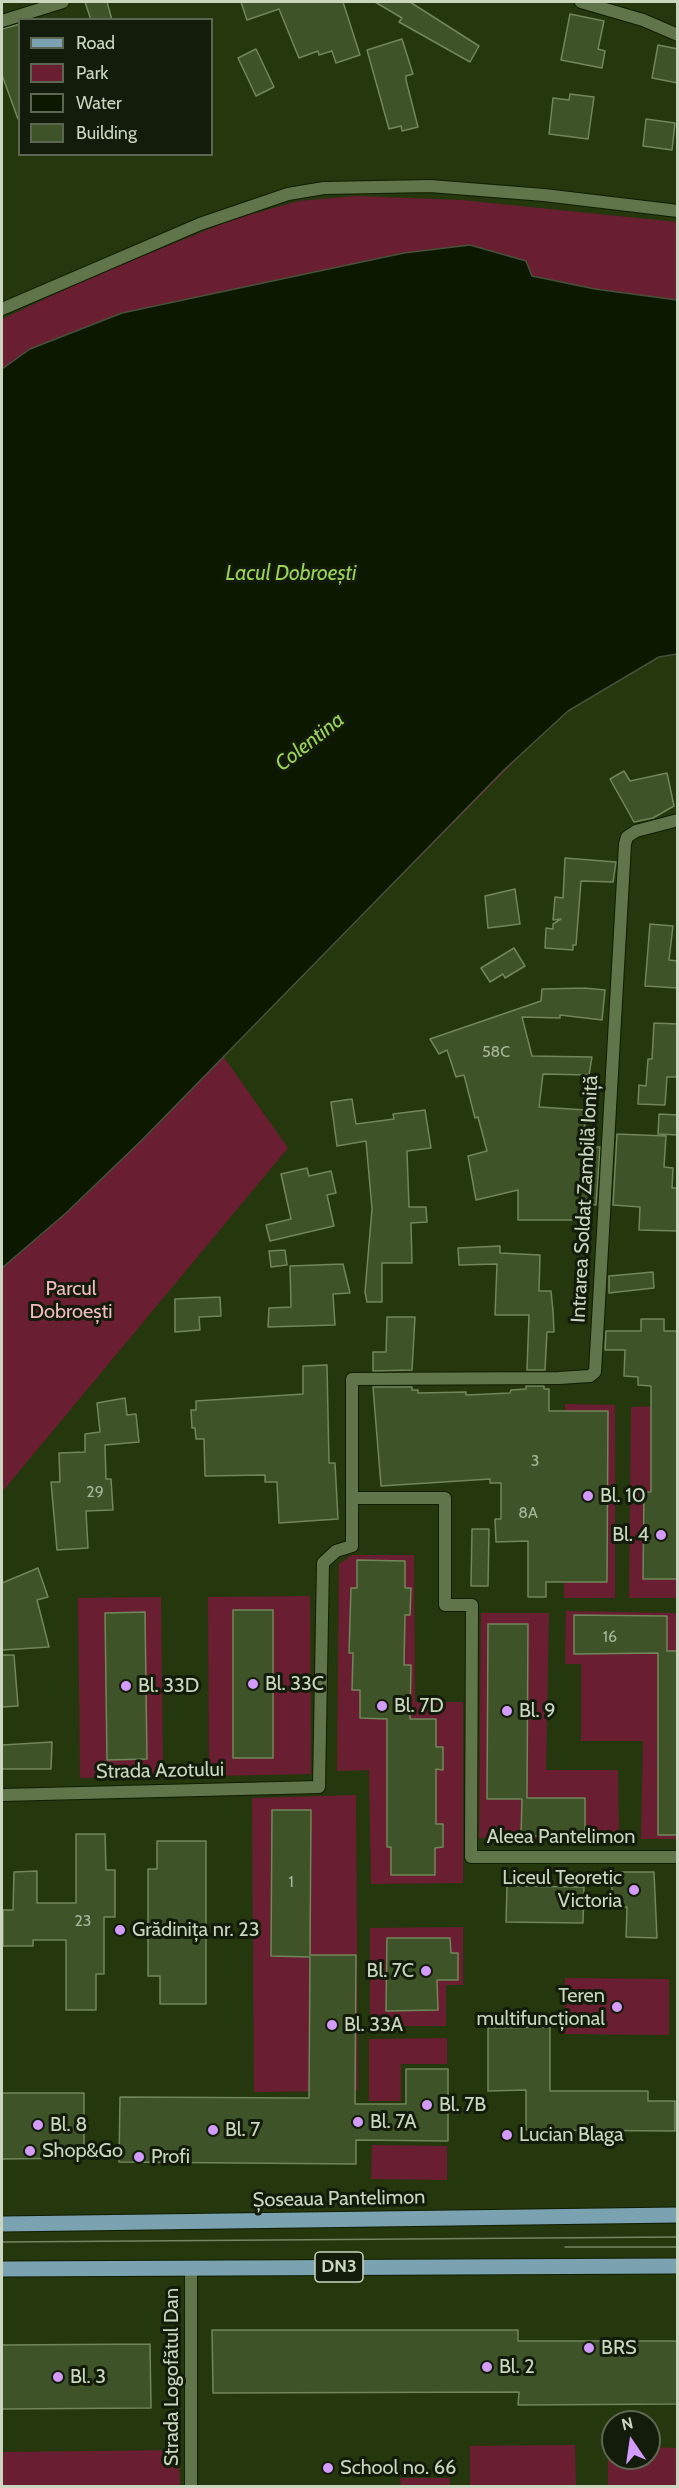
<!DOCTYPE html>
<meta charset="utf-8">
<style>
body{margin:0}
#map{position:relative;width:679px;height:2488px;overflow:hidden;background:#25370d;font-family:Cabin,sans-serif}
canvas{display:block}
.frame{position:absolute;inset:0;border:3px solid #cad6bf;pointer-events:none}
.legend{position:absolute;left:18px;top:18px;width:195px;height:138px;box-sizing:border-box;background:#131c0a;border:2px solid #5c6652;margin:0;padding:8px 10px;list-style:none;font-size:18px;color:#cad6bf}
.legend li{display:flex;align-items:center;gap:12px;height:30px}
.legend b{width:30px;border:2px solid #5c6652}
.north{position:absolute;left:601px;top:2410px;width:60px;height:60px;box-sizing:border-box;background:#131c0a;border:2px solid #5c6652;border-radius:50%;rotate:347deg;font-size:16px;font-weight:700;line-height:24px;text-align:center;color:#cad6bf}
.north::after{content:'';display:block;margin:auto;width:21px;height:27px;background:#d39cfc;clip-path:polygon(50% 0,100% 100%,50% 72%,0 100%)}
</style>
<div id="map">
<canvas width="679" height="2488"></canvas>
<div class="frame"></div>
<ul class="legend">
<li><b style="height:8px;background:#7aa2b1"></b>Road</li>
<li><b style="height:16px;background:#6a1e31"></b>Park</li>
<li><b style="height:16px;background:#0c1900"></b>Water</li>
<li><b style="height:16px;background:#3f5329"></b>Building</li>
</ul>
<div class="north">N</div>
</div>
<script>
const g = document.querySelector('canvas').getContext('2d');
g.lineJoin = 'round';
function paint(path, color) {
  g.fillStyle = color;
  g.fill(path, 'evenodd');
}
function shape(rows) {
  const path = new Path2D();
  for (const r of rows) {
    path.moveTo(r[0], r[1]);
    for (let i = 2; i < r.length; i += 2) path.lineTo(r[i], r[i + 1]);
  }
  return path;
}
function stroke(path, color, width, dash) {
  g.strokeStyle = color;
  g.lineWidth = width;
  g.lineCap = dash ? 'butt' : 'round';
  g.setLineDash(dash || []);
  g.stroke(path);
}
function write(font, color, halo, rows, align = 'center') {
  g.font = font + ' Cabin,sans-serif';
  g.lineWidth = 6;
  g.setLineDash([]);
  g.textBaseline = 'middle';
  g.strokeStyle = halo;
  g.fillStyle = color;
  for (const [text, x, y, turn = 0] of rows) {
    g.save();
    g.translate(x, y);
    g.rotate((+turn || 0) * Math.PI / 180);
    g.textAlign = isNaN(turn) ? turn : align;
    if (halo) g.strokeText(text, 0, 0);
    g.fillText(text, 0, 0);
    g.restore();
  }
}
paint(shape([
 [355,196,461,200,677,222,677,431,2,432,2,319,94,276,234,219,299,201],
 [536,740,223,1056,288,1148,2,1492,2,1150],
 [565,1404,615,1405,615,1598,564,1598],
 [677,1406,677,1598,629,1598,631,1407],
 [352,1555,414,1555,415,1702,463,1702,463,1883,371,1884,369,1770,337,1771,339,1564],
 [310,1596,311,1774,209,1776,208,1597],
 [161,1597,163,1776,80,1778,78,1598],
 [566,1611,677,1613,677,1839,641,1839,643,1741,581,1741,581,1664,565,1664],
 [481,1613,549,1613,546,1770,618,1770,619,1839,479,1838],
 [356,1795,358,2091,254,2092,252,1798],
 [463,1927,463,1985,446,1985,446,2026,370,2026,370,1928],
 [565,1978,669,1979,669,2035,564,2034],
 [447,2038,447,2064,401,2064,401,2101,369,2101,369,2039],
 [372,2145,447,2146,447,2180,371,2179],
 [575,2445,576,2486,470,2486,470,2446],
 [608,2446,613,2446,613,2458,649,2458,649,2447,677,2448,677,2486,608,2486],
 [179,2450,180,2486,2,2486,2,2452],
 [400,2478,450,2478,450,2486,401,2486]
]), '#6a1e31');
const water = shape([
 [470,245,526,261,532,276,595,289,677,300,677,654,659,657,568,711,504,770,142,1140,66,1213,2,1268,2,369,30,349,122,313,404,253,470,245]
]);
paint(water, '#0c1900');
stroke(water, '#455239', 1.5);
const building = shape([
 [85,2,107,2,112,20,91,20,85,2],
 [241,2,343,2,360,55,336,63,332,51,319,55,318,51,299,58,279,9,247,20,241,2],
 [375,2,410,2,479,46,470,62,399,22,402,18,375,2],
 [570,14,604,21,598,49,605,51,602,68,561,60,570,14],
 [20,24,20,118,18,119,2,75,2,29,20,24],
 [402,39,413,74,406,76,406,80,418,127,402,131,401,126,389,129,367,50,402,39],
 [658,45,678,49,678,83,652,78,658,45],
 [256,49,274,87,256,96,238,58,256,49],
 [570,94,594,97,588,139,549,134,553,98,569,100,570,94],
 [646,119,675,123,672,150,643,146,646,119],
 [624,771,630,781,667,773,674,806,653,818,634,822,610,779,624,771],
 [565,858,616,862,613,882,581,881,576,945,573,945,573,950,545,948,546,928,553,929,553,924,561,919,553,920,555,897,563,898,565,858],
 [515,889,520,924,488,928,485,896,515,889],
 [650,924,673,926,669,960,678,961,678,988,645,986,650,924],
 [514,948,525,966,505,978,503,974,490,982,481,968,514,948],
 [584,988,605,990,602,1020,560,1015,560,1018,522,1017,532,1056,592,1057,589,1075,543,1074,539,1107,586,1110,583,1146,600,1147,596,1205,585,1204,585,1220,518,1220,518,1190,476,1200,468,1156,487,1151,478,1117,475,1118,464,1075,456,1077,447,1050,439,1054,430,1039,541,1001,542,989,584,988],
 [654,1023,678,1024,678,1077,667,1077,665,1105,638,1104,639,1085,646,1086,648,1059,652,1059,654,1023],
 [352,1099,356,1124,394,1119,393,1114,425,1110,431,1148,407,1151,409,1207,426,1207,427,1222,411,1223,412,1263,382,1263,382,1302,367,1302,365,1292,372,1209,366,1141,337,1146,331,1102,352,1099],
 [659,1114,678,1115,678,1135,658,1134,659,1114],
 [617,1134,666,1136,664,1167,673,1168,672,1188,678,1188,678,1231,639,1230,640,1207,613,1205,617,1134],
 [307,1168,309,1176,331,1171,336,1193,327,1195,334,1226,270,1241,266,1225,291,1219,281,1174,307,1168],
 [500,1246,500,1253,540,1255,539,1291,551,1291,553,1311,554,1332,547,1332,545,1370,527,1370,529,1315,495,1315,497,1264,459,1265,458,1248,500,1246],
 [285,1250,287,1265,271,1267,269,1251,285,1250],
 [343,1264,350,1293,333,1294,335,1325,268,1327,269,1308,291,1307,290,1266,343,1264],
 [653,1272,654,1288,609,1293,609,1276,653,1272],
 [220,1297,221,1316,199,1317,200,1330,175,1332,175,1299,220,1297],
 [387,1317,415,1317,412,1370,373,1371,373,1352,386,1352,387,1317],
 [641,1319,664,1319,664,1331,678,1331,678,1579,643,1579,644,1492,651,1492,651,1386,638,1385,638,1377,624,1376,625,1350,605,1350,606,1331,641,1331,641,1319],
 [327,1365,329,1463,335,1463,338,1519,279,1523,277,1482,265,1482,265,1475,205,1476,204,1439,196,1439,195,1428,192,1428,191,1410,196,1410,196,1401,303,1394,303,1366,327,1365],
 [526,1386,544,1386,544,1389,549,1389,549,1411,608,1411,607,1582,546,1582,546,1597,528,1597,528,1541,496,1542,495,1519,501,1519,501,1483,490,1483,490,1479,381,1486,373,1387,412,1387,412,1390,418,1390,418,1393,466,1392,466,1395,510,1393,511,1390,526,1389,526,1386],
 [125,1398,127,1415,136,1414,139,1442,105,1445,106,1479,111,1479,113,1510,86,1511,88,1548,57,1550,51,1482,60,1482,59,1453,85,1452,85,1434,100,1432,97,1403,125,1398],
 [472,1529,489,1529,488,1586,471,1586,472,1529],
 [357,1560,405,1561,405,1588,411,1588,410,1615,405,1615,404,1665,411,1665,410,1719,436,1719,436,1747,443,1747,443,1770,436,1769,436,1824,443,1824,443,1847,435,1848,435,1875,391,1875,391,1847,387,1847,387,1719,360,1718,360,1690,352,1690,353,1653,349,1653,351,1588,357,1588,357,1560],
 [38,1568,48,1597,37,1600,49,1647,2,1650,2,1583,38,1568],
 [233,1610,273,1610,273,1758,233,1758,233,1610],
 [145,1612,147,1759,107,1760,105,1613,145,1612],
 [574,1615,667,1616,667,1651,678,1651,678,1835,658,1835,658,1653,574,1654,574,1615],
 [488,1624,528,1624,527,1798,585,1798,585,1836,521,1836,522,1799,487,1799,488,1624],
 [2,1655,14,1655,18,1706,2,1707,2,1655],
 [52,1742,51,1769,2,1769,2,1745,52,1742],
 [272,1810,311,1810,310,1955,356,1955,355,2104,406,2104,406,2069,448,2069,448,2141,356,2140,356,2164,119,2162,120,2097,309,2098,310,1957,271,1956,272,1810],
 [76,1834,105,1834,106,1870,115,1870,115,1917,104,1917,104,1974,96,1974,96,2010,66,2010,66,1940,33,1940,33,1946,3,1946,3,1910,13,1910,14,1872,37,1871,37,1903,76,1903,76,1834],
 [157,1841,206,1841,206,2004,160,2004,160,1976,148,1976,148,1869,157,1869,157,1841],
 [611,1872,654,1872,657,1938,626,1937,627,1907,613,1907,611,1872],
 [507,1886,584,1887,583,1923,506,1922,507,1886],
 [387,1938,450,1938,451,1953,458,1953,458,1980,437,1980,438,2010,386,2011,387,1938],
 [550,2027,550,2091,648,2091,648,2101,675,2101,675,2131,526,2130,526,2090,488,2091,488,2028,550,2027],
 [2,2093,84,2093,84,2158,2,2159,2,2093],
 [212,2330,518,2330,518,2341,678,2341,678,2404,518,2405,519,2392,213,2393,212,2330],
 [150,2344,151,2408,2,2409,2,2345,150,2344]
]);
paint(building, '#3f5329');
stroke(building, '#71875b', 1.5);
const street = shape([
 [581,2,643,20,678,35],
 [2,21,63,2],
 [2,309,200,224,288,194,324,188,430,186,544,195,678,211],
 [352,1498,445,1498,445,1605,472,1605,471,1857,678,1857],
 [2,1795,319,1787,323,1563,336,1551,352,1546,352,1379,559,1378,590,1376,595,1372,625,844,627,837,636,831,678,820],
 [191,2486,191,2268]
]);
const primary = shape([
 [2,2224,678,2215],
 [2,2269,678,2266]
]);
stroke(street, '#101d01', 14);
stroke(primary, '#101d01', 17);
stroke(street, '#60764a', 12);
stroke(primary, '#7aa2b1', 15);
stroke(shape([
 [2,2242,678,2237],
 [565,2247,678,2247]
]), '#778666', 1.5);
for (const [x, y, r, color] of [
 [588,1496,6,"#d39cfc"],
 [661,1535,6,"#d39cfc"],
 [253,1684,6,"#d39cfc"],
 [126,1686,6,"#d39cfc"],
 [382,1706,6,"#d39cfc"],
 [507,1711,6,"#d39cfc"],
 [634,1890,6,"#d39cfc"],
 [120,1930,6,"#d39cfc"],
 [426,1971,6,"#d39cfc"],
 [617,2007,6,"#d39cfc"],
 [332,2025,6,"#d39cfc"],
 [427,2105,6,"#d39cfc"],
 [358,2122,6,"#d39cfc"],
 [38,2125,6,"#d39cfc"],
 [213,2130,6,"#d39cfc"],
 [507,2135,6,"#d39cfc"],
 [30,2151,6,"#d39cfc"],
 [139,2157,6,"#d39cfc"],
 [589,2348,6,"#d39cfc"],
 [487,2367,6,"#d39cfc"],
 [58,2377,6,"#d39cfc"],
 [328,2468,6,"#d39cfc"]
]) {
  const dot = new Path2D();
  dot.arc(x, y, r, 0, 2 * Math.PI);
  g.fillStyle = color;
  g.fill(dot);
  stroke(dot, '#131c0a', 2);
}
write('16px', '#a7b59a', null, [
 ["58C",496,1052],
 ["3",535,1461],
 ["29",95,1492],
 ["8A",528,1513],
 ["16",610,1637],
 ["1",291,1882],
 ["23",83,1921]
]);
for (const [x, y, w] of [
 [339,2267,48]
]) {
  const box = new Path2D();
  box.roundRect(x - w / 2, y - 15, w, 30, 4.5);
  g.fillStyle = '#131c0a';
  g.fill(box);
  stroke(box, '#cad6bf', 1.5);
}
write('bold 18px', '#cad6bf', null, [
 ["DN3",339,2267]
]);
write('20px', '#cad6bf', '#131c0a', [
 ["Intrarea Soldat Zambilă Ioniță",585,1199,-87],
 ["Strada Azotului",160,1771,-1],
 ["Aleea Pantelimon",561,1837],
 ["Șoseaua Pantelimon",339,2199,-1],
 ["Strada Logofătul Dan",172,2377,-90]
]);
write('20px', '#f3bac1', '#131c0a', [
 ["Parcul",71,1289],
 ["Dobroești",71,1312]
]);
write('20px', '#cad6bf', '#131c0a', [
 ["Bl. 10",600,1496],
 ["Bl. 4",649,1535,"right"],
 ["Bl. 33C",265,1684],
 ["Bl. 33D",138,1686],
 ["Bl. 7D",394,1706],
 ["Bl. 9",519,1711],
 ["Liceul Teoretic",622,1878,"right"],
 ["Victoria",622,1901,"right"],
 ["Grădinița nr. 23",132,1930],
 ["Bl. 7C",414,1971,"right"],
 ["Teren",605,1996,"right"],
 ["multifuncțional",605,2019,"right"],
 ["Bl. 33A",344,2025],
 ["Bl. 7B",439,2105],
 ["Bl. 7A",370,2122],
 ["Bl. 8",50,2125],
 ["Bl. 7",225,2130],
 ["Lucian Blaga",519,2135],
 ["Shop&Go",42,2151],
 ["Profi",151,2157],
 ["BRS",601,2348],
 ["Bl. 2",499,2367],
 ["Bl. 3",70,2377],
 ["School no. 66",340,2468]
], 'left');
write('italic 21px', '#9ad255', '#131c0a', [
 ["Lacul Dobroești",291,574],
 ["Colentina",310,742,-38]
]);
</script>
